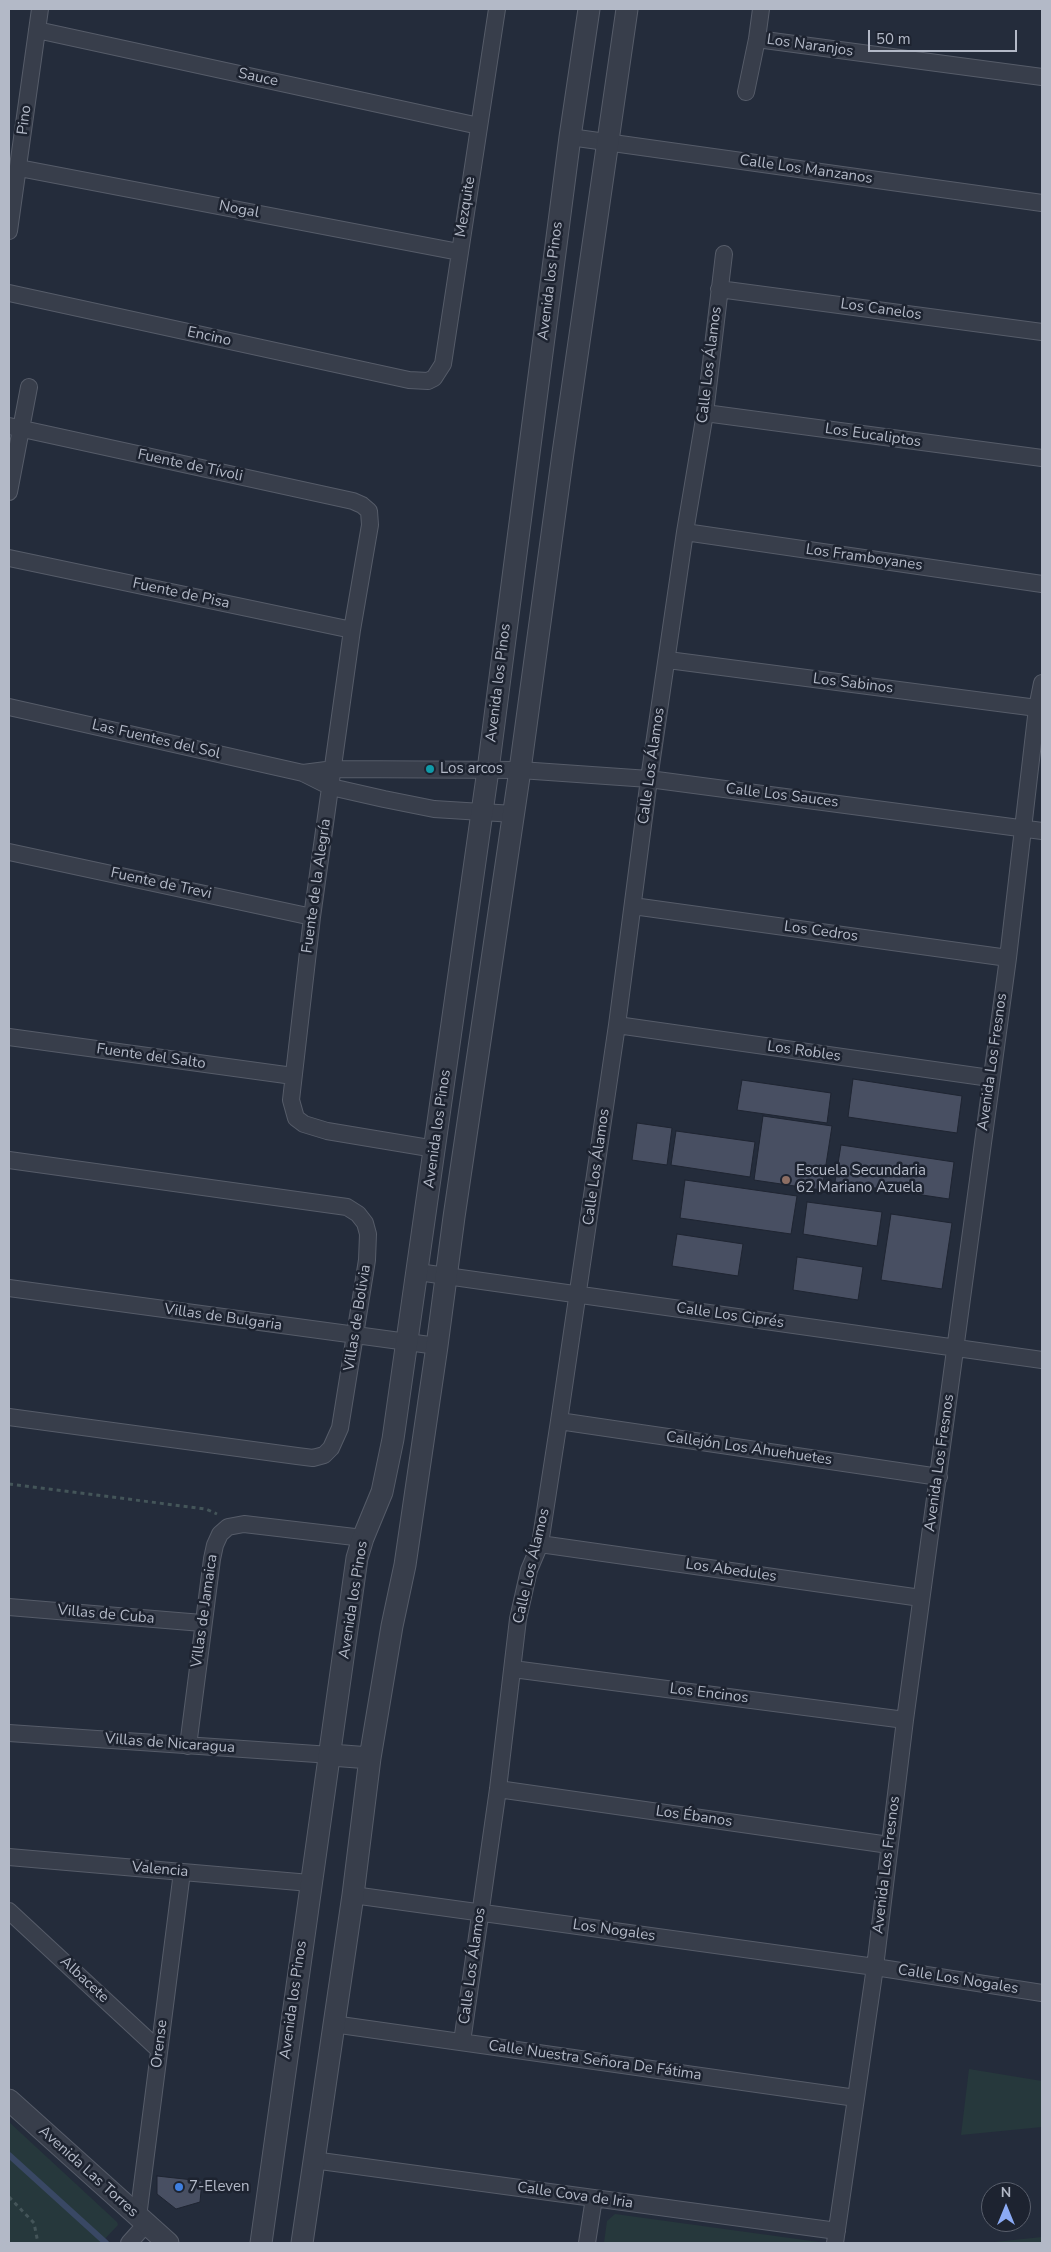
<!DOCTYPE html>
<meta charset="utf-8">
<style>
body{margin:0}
#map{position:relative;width:1051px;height:2252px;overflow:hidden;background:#242c3b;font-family:"Nunito Sans",sans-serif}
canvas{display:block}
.frame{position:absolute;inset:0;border:10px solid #b3b9c7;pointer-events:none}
.north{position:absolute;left:981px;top:2182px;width:50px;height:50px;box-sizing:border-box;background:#1d2330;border:1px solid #595f6c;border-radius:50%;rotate:0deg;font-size:14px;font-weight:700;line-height:20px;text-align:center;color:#b3b9c7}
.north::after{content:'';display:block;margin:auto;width:18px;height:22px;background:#8baaf4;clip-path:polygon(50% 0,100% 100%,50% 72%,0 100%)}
.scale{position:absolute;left:868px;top:30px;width:149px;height:22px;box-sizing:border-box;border:2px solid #b3b9c7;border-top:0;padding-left:6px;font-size:15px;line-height:18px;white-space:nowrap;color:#b3b9c7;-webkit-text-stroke:4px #1d2330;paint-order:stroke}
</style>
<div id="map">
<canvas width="1051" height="2252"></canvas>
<div class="frame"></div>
<div class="north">N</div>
<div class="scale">50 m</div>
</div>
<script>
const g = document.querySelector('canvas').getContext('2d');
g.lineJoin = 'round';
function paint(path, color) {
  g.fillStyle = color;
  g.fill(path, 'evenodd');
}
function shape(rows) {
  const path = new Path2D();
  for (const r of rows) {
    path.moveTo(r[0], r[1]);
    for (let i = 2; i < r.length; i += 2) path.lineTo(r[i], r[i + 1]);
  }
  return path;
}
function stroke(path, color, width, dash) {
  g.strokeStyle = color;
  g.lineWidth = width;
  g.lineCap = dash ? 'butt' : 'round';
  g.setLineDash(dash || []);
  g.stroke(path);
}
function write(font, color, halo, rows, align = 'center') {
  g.font = font + ' "Nunito Sans",sans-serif';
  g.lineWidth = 5;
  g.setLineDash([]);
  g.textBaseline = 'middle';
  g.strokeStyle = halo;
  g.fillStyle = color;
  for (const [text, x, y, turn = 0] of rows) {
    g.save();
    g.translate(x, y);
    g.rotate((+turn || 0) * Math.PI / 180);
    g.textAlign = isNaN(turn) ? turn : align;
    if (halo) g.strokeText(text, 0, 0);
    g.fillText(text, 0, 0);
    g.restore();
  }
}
paint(shape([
 [969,2069,1042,2081,1042,2127,961,2135],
 [9,2122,117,2222,118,2225,101,2243,9,2243],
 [615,2214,819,2242,820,2243,604,2243,607,2221],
 [1042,2237,1042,2243,985,2243]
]), '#26383c');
stroke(shape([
 [9,2155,106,2243]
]), '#394864', 6);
const building = shape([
 [853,1079,962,1096,957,1133,848,1117,853,1079],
 [742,1080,831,1093,827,1123,737,1110,742,1080],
 [763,1116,832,1126,822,1190,754,1180,763,1116],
 [637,1123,672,1128,667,1165,632,1160,637,1123],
 [676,1131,755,1142,750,1177,671,1165,676,1131],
 [841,1145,954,1162,949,1199,835,1182,841,1145],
 [685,1180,797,1196,791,1234,680,1218,685,1180],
 [807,1202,882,1212,877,1246,803,1234,807,1202],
 [891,1214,952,1223,942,1289,881,1280,891,1214],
 [677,1234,743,1244,738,1276,672,1266,677,1234],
 [797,1257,863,1267,858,1300,793,1290,797,1257],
 [157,2176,202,2181,200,2202,176,2209,157,2194,157,2176]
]);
paint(building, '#484f62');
stroke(building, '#1f2532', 1);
const minor = shape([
 [37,30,479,126],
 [757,39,1042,77],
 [746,92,757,39,761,9],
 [570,137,1042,203],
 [19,168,459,252],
 [9,231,40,9],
 [719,289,1042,332],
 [9,293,409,380,428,381,434,378,443,364,497,9],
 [705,413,1042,458],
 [9,426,353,501,362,505,369,511,370,525,352,630,312,917,291,1100,296,1118,304,1124,327,1131,435,1149],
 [9,492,29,387],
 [685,532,1042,584],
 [9,558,352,630],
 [668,660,1037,708],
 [9,707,303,773,331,787,384,799,434,809,514,814],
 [303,773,334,769,520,770,649,779,1042,831],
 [9,852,312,917],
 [633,906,1008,958],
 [617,1025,990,1078],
 [9,1037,293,1076],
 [9,1160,347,1207,358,1214,365,1223,368,1234,367,1260,340,1428,331,1448,324,1455,313,1458,297,1456,9,1417],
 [418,1272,1042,1360],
 [9,1288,437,1346],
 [559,1421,939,1477],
 [540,1544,921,1598],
 [9,1607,202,1623],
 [513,1669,905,1720],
 [9,1733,331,1755],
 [188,1746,212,1559,215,1545,220,1534,228,1527,244,1524,363,1538],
 [498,1789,889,1845],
 [9,1857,310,1883],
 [353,1895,875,1967,1042,1993],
 [9,1911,159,2050],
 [333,2024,856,2098],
 [462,2042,498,1789,518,1619,529,1570,540,1544,559,1421,617,1025,649,779,685,532,705,413,724,254],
 [313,2160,837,2231],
 [138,2217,182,1872],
 [129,2243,146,2224],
 [587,2243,594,2198],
 [835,2243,875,1967,905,1720,1008,958,1037,708,1042,683]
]);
const tertiary = shape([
 [331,1755,370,1758],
 [9,2100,168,2243],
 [261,2243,357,1558,363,1538,382,1492,393,1439,488,770,570,137,589,9],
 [302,2243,353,1895,370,1758,392,1626,405,1565,437,1346,454,1217,520,770,563,453,627,9]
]);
stroke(minor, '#565c69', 18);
stroke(tertiary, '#565c69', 23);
stroke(shape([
 [9,1484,206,1509,217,1514],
 [9,2197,34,2223,38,2243]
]), '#445559', 3, [4, 4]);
stroke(minor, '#383e4b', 16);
stroke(tertiary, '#383e4b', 21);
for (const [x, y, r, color] of [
 [430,769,5,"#0f9aa8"],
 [786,1180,5,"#8d6e63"],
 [179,2187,5,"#3f7fe0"]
]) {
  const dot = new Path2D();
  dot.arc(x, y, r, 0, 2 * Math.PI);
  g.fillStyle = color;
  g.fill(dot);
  stroke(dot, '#1d2330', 2);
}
write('15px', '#b3b9c7', '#1d2330', [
 ["Los Naranjos",810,46,8],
 ["Sauce",258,78,12],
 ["Pino",25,120,-83],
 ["Calle Los Manzanos",806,170,8],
 ["Mezquite",466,207,-81],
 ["Nogal",239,210,11],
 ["Avenida los Pinos",551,281,-83],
 ["Los Canelos",881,310,8],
 ["Encino",209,337,12],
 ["Calle Los Álamos",710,365,-83],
 ["Los Eucaliptos",873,436,8],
 ["Fuente de Tívoli",190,466,12],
 ["Los Framboyanes",864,558,8],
 ["Fuente de Pisa",181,594,12],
 ["Avenida los Pinos",499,683,-83],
 ["Los Sabinos",853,684,7],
 ["Las Fuentes del Sol",156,740,13],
 ["Calle Los Álamos",652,766,-82],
 ["Calle Los Sauces",782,796,7],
 ["Fuente de Trevi",161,884,12],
 ["Fuente de la Alegría",317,886,-82],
 ["Los Cedros",821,932,8],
 ["Los Robles",804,1052,8],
 ["Fuente del Salto",151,1057,8],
 ["Avenida Los Fresnos",993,1062,-82],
 ["Avenida los Pinos",438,1129,-82],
 ["Calle Los Álamos",597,1167,-82],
 ["Calle Los Ciprés",730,1316,8],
 ["Villas de Bulgaria",223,1318,8],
 ["Villas de Bolivia",358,1318,-81],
 ["Callejón Los Ahuehuetes",749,1449,8],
 ["Avenida Los Fresnos",940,1463,-82],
 ["Calle Los Álamos",532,1566,-77],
 ["Los Abedules",731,1571,8],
 ["Avenida los Pinos",354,1600,-81],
 ["Villas de Jamaica",205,1611,-82],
 ["Villas de Cuba",106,1615,5],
 ["Los Encinos",709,1694,7],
 ["Villas de Nicaragua",170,1744,4],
 ["Los Ébanos",694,1817,8],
 ["Avenida Los Fresnos",887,1865,-83],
 ["Valencia",160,1870,5],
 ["Los Nogales",614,1931,8],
 ["Calle Los Álamos",473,1966,-82],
 ["Albacete",84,1980,43],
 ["Calle Los Nogales",958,1980,9],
 ["Avenida los Pinos",294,2000,-82],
 ["Orense",160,2044,-83],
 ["Calle Nuestra Señora De Fátima",595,2061,8],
 ["Avenida Las Torres",88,2172,42],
 ["Calle Cova de Iria",575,2196,8]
]);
write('15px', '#b3b9c7', '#1d2330', [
 ["Los arcos",440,769],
 ["Escuela Secundaria",796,1171],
 ["62 Mariano Azuela",796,1188],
 ["7-Eleven",189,2187]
], 'left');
</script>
